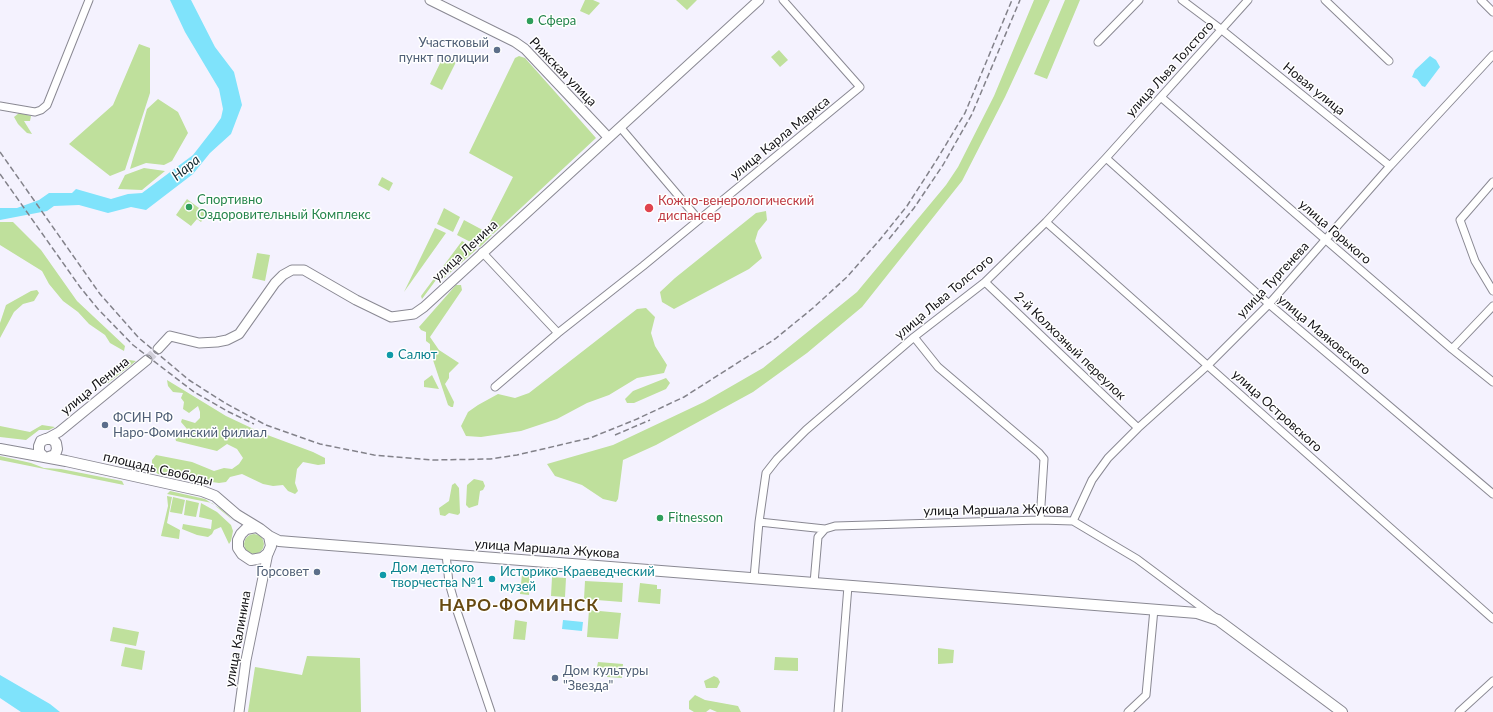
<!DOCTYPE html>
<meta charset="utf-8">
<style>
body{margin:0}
canvas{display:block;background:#f4f2fe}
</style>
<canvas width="1493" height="712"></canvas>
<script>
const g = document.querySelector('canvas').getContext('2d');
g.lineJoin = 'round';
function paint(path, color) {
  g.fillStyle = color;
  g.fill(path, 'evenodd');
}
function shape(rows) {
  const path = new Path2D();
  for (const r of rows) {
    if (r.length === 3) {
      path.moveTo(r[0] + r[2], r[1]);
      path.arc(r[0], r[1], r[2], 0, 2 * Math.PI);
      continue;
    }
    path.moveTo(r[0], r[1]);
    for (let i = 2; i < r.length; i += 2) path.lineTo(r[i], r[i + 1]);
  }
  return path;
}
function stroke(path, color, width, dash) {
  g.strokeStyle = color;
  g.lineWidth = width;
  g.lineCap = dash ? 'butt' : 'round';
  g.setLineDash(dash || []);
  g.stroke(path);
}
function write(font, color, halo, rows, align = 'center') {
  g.font = font + ' Lato,sans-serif';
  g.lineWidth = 3;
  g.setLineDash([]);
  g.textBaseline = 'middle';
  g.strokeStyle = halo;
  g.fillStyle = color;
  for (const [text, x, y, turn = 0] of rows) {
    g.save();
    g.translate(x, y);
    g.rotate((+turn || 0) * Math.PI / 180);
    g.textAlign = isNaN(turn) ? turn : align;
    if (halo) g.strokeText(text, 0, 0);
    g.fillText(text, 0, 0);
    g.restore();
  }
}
paint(shape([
 [585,0,593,0,600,3,589,15,580,11],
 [676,0,697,0,687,10],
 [1034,0,1050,0,1005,97,962,181,862,307,807,353,753,392,656,445,623,460,618,499,616,502,603,499,582,485,555,476,547,464,613,445,704,402,763,368,857,292,946,185,958,167,994,96],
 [1065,0,1080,0,1047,79,1034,74],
 [139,44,150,48,150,93,125,170,110,176,69,144,113,105],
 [779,50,788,60,780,67,771,57],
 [444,55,456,62,442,90,430,84],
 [519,56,525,58,596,138,493,234,486,230,513,177,469,153,515,58],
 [158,99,178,112,188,133,172,161,164,165,146,163,130,169,147,109],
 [19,113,31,116,30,121,24,121,32,134,27,133,18,124,14,117],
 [144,168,165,171,142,190,118,189,125,175],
 [382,177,393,183,389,191,378,185],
 [187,199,207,214,201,222,197,219,191,226,176,215],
 [444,208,460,217,453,232,437,224],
 [766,211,767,220,758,231,755,241,762,258,749,269,674,309,662,302,660,292,675,278,756,213],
 [464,220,492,235,480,247,457,235],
 [0,222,13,222,41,250,77,301,125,346,124,351,110,343,105,335,89,324,78,312,63,301,49,284,42,271,0,245],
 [435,228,446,233,404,292],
 [462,241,477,249,443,279,436,280,422,299,421,296],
 [257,253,270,255,265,281,252,278],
 [456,285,461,285,462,290,430,337,439,350,459,363,449,373,449,378,445,384,454,402,453,407,451,407,448,405,430,351,430,344,426,341,426,332,421,330,419,327],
 [37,290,39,293,34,301,23,304,14,312,0,338,0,323,6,305,31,291],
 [646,308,655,317,651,333,655,346,667,365,664,373,637,378,609,395,587,403,557,419,521,431,481,437,466,436,461,426,468,412,478,405,498,394,515,398,529,393,637,309],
 [122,359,136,361,108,383,103,382,104,378,110,379,120,371],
 [432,375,439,389,424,387,424,381],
 [666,378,670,383,666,389,634,403,627,403,625,399,633,391],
 [167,380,226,416,262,433,313,452,325,458,325,464,318,465,303,462,297,469,295,483,298,491,295,494,288,491,283,485,273,486,263,484,242,474,230,477,226,482,219,483,158,474,152,469,152,460,156,455,192,462,214,471,224,468,232,469,239,464,243,458,237,449,227,444,217,451,176,441,175,437,177,435,184,435,187,429,181,422,182,419,195,423,200,418,200,412,198,406,189,413,183,409,184,402,181,398,183,393,173,392,168,386],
 [42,425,55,427,49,430,39,430,26,440,0,437,0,426,30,432],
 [0,456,31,463,44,468,61,469,122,481,124,485,0,460],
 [474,479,483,481,485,486,483,490,480,491,478,505,469,508,466,505,467,485],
 [455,483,459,488,460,513,458,515,449,513,445,516,440,515,439,508,449,501,452,485],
 [170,491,205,499,211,503,221,509,235,522,212,503,167,494],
 [167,496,172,497,167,523,180,530,179,539,161,536,168,506],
 [173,497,185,500,182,514,170,512],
 [186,500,199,503,196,517,184,515],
 [201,503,217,512,231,525,233,531,231,541,229,544,221,527,214,530,212,534,208,537,197,535,182,529,183,524,211,529,212,520,199,517],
 [254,544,10],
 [522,574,530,575,529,595,520,594],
 [552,577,566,578,565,597,551,596],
 [585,581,623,583,622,602,584,599],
 [640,583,657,585,657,589,661,589,660,604,638,602],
 [589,610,621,613,618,639,587,637],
 [515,620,527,622,525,640,513,639],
 [113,627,139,632,136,646,110,641],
 [125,647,145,651,142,670,121,666],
 [938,648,954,650,953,663,938,664],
 [307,656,360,658,361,712,248,712,255,667,302,675],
 [775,657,798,658,798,671,774,670],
 [598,662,623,664,622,678,607,677,608,668,597,667],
 [714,676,718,678,720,682,717,688,706,688,704,681],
 [695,695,705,700,738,706,741,712,717,712,710,709,706,712,694,712,689,709,689,701]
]), '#bfe09c');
paint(shape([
 [170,0,191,0,215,47,234,72,242,105,231,134,210,153,193,174,146,210,131,207,108,213,79,205,54,206,47,211,0,220,0,208,17,208,39,200,49,193,72,193,76,189,111,199,128,194,142,193,193,155,214,128,221,118,223,109,219,89,185,32],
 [1430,56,1436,60,1440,67,1425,87,1422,86,1417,79,1412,77,1415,70],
 [563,620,583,622,582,631,562,629],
 [0,675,50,704,60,712,21,712,0,698]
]), '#7fe3fb');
stroke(shape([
 [147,360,158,349]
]), '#d2d0db', 9, [9, 4.5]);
const minor = shape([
 [1182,0,1222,30,1390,166],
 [1325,0,1389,61],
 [1481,0,1493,12],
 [1098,42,1139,0],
 [1162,98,1452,349,1493,382],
 [0,106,35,112,41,110,47,105,89,0],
 [620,127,699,220],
 [1106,158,1269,304,1493,494],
 [1493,182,1460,220,1475,261,1493,291],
 [1046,222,1493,619],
 [482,252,558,333],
 [985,282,1138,428],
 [914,337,938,367,1039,453,1044,459,1040,520],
 [1452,349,1493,306],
 [495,387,558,333,643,266,860,87,783,0],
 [1073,521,1092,480,1108,458,1138,428,1207,366,1269,304,1390,166,1493,55],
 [759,522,825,529],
 [446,554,449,583,457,611,491,712],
 [754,578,759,522,766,473,777,459,806,430,914,337,985,282,1046,222,1106,158,1248,0],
 [814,583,818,537,825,529,835,526,1040,520,1073,521,1137,559,1216,618],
 [838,712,848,586],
 [1128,712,1146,695,1154,609],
 [1459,712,1493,681]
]);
const tertiary = shape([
 [430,0,515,42,525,49,608,137],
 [158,349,170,336,199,343,217,342,227,340,239,334,275,283,283,275,292,270,304,270,356,300,391,317,414,314,424,307,759,0],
 [46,439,59,432,147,360],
 [239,712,246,660,268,553]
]);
const secondary = shape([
 [0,449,66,461,202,491,215,496,237,515,260,529,269,536,271,546,268,553,262,558,251,560,242,554,238,548,238,540,241,534,246,529,256,527],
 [43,456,39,452,39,446,41,441,46,439,52,439,56,443,57,449,55,455,49,457],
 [269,536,279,541,291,542,1197,613,1218,620,1342,712]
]);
stroke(minor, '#8a8993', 9);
stroke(tertiary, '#8a8993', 11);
stroke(secondary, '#8a8993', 12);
stroke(minor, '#fff', 7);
stroke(tertiary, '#fff', 9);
stroke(secondary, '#fff', 10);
stroke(shape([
 [0,152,100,294,139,338,189,380,225,403,266,425,320,444,374,455,433,460,490,459,517,455,590,438,637,419,684,397,775,339,813,308,847,277,878,242,907,206,936,161,965,113,1012,0],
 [0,174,80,287,98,309,133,345,194,392,229,412,254,424],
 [889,239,914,208,943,165,972,114,1020,0],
 [615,435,650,420]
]), '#83828a', 1.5, [6, 3]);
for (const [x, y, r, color] of [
 [530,21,4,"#2e9e5b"],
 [497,50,4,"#5c6f8a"],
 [189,207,4,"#2e9e5b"],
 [649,208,5,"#e0444e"],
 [390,355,4,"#0f9aa8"],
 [105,425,4,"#5c6f8a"],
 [660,518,4,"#2e9e5b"],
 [317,572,4,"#5c6f8a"],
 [383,575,4,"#0f9aa8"],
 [492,579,4,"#0f9aa8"],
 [555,678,4,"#5c6f8a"]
]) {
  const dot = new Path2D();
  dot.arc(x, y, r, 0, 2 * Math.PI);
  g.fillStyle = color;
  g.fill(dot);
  stroke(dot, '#fff', 1.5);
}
write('13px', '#27864d', '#fff', [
 ["Сфера",538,21],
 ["Спортивно",197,200],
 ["Оздоровительный Комплекс",197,215],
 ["Fitnesson",668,518]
], 'left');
write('13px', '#4e5e75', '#fff', [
 ["Участковый",489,43],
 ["пункт полиции",489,58],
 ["ФСИН РФ",113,418,"left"],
 ["Наро-Фоминский филиал",113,433,"left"],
 ["Горсовет",309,572],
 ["Дом культуры",563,671,"left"],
 ["\"Звезда\"",563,686,"left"]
], 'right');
write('13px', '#131216', '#fff', [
 ["улица Льва Толстого",1170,69,-48],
 ["Рижская улица",563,72,46],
 ["Новая улица",1314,89,39],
 ["улица Карла Маркса",780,138,-39],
 ["улица Горького",1335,232,41],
 ["улица Ленина",465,251,-43],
 ["улица Тургенева",1273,280,-47],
 ["улица Льва Толстого",944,297,-40],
 ["улица Маяковского",1324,335,40],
 ["2-й Колхозный переулок",1070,346,44],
 ["улица Ленина",95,386,-39],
 ["улица Островского",1277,411,42],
 ["площадь Свободы",158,469,13],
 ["улица Маршала Жукова",996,510,-1],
 ["улица Маршала Жукова",547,549,4],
 ["улица Калинина",238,639,-80]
]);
write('13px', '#be3a42', '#fff', [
 ["Кожно-венерологический",658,201],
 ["диспансер",658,216]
], 'left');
write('13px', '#0d838f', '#fff', [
 ["Салют",398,355],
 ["Дом детского",391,568],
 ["творчества №1",391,583],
 ["Историко-Краеведческий",500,572],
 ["музей",500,587]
], 'left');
write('italic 14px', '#162d33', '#fff', [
 ["Нара",186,168,-40]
]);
g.letterSpacing = '1px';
write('bold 17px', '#674911', '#fff', [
 ["НАРО-ФОМИНСК",519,606]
]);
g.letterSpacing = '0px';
</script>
